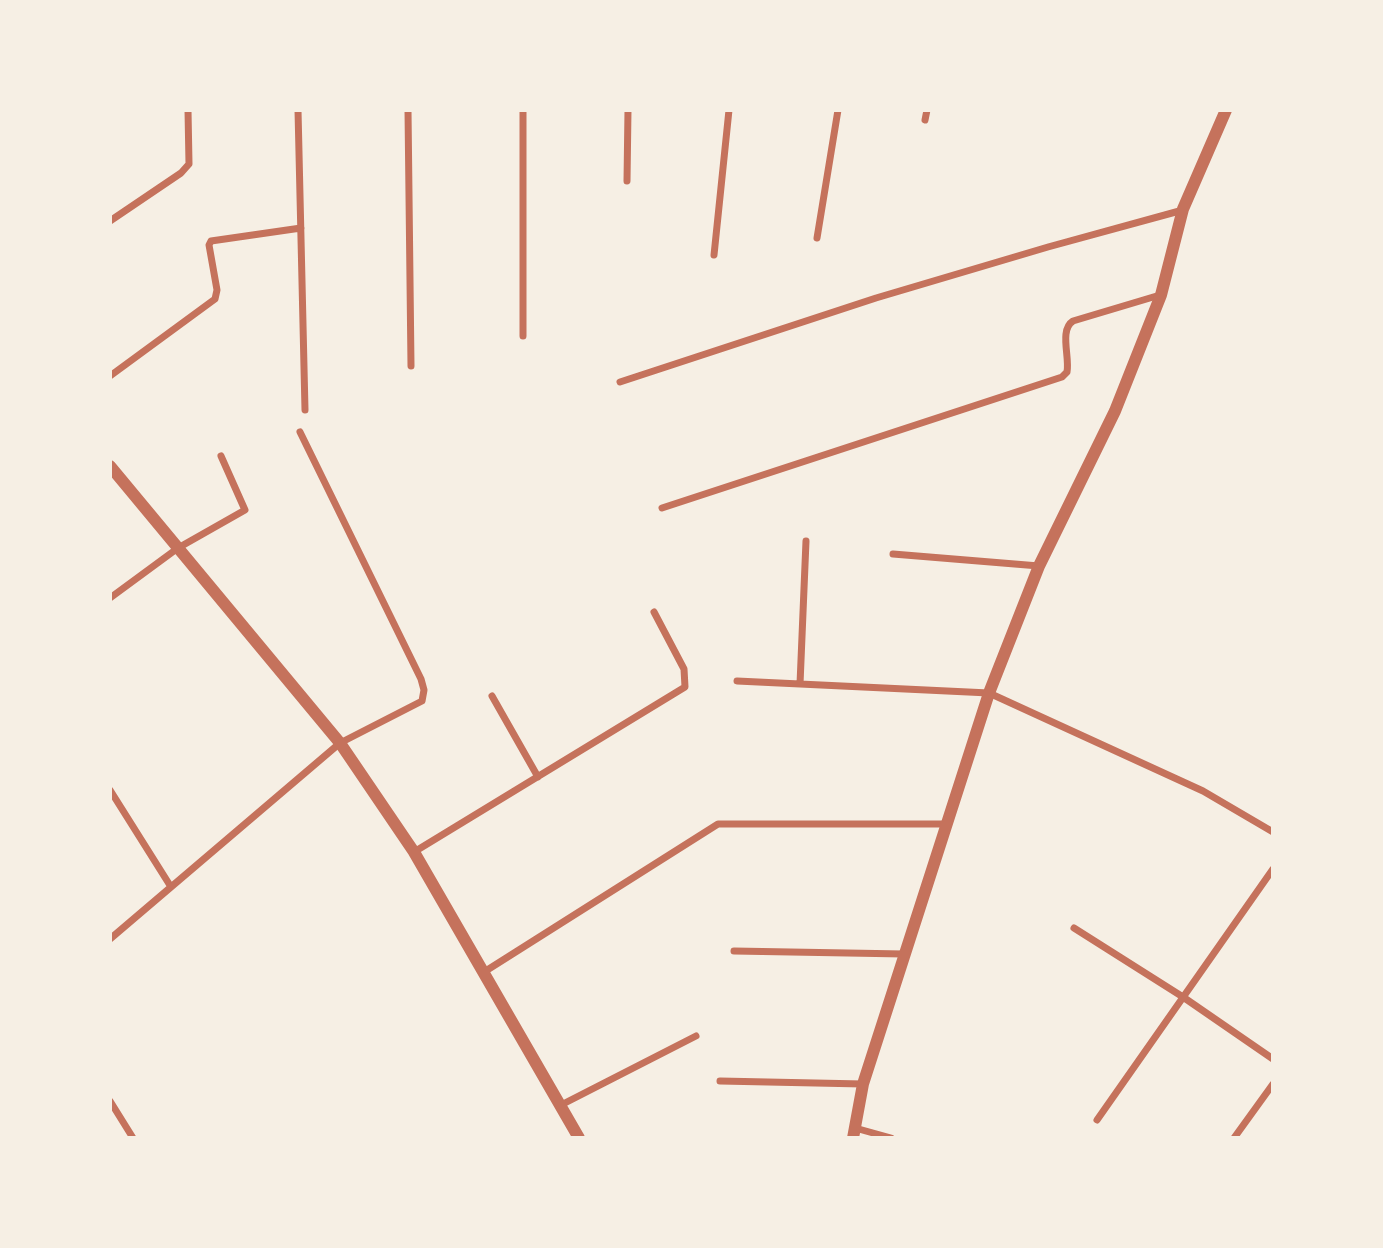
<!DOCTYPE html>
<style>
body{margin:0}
#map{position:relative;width:1383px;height:1248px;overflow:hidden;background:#f6efe4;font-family:Lato,sans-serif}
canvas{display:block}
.frame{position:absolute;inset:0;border:112px solid #f6efe4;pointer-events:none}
</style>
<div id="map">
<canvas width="1383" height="1248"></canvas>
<div class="frame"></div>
</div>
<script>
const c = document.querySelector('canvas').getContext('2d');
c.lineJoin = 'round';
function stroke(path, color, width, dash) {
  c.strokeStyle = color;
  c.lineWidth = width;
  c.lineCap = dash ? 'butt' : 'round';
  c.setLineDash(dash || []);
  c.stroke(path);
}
stroke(new Path2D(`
 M 298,110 L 305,410
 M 408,110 L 411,366
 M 523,110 L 523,336
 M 925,120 L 927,110
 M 627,181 L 628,110
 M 110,221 L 181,173 L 189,164 L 188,110
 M 817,238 L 838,110
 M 714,255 L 729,110
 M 110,376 L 215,299 L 217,290 L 209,245 L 211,241 L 301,228
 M 620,382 L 876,298 L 1048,247 L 1183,210
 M 662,508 L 1062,377 L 1067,372 C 1070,357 1059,330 1073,321 L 1160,295
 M 893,554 L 1039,566
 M 110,598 L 178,548 L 245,510 L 221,456
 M 737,681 L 989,693 L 1203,791 L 1273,832
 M 800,684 L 806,541
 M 492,696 L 538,777
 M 110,790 L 171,887
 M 414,852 L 685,687 L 684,669 L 654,612
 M 1074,928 L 1183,997 L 1273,1059
 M 110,939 L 340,743 L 422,701 L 424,690 L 421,679 L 300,432
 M 734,951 L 904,954
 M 484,972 L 718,824 L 947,824
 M 720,1081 L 863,1084
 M 110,1101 L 133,1138
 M 561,1105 L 696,1036
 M 1097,1120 L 1273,869
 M 855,1128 L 891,1138
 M 1234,1138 L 1273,1084`), '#c5725c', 7);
stroke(new Path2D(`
 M 110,466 L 340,743 L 414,852 L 579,1138
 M 853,1138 L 863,1084 L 989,693 L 1039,566 L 1115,411 L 1161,295 L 1183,209 L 1226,110`), '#c5725c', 12);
</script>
